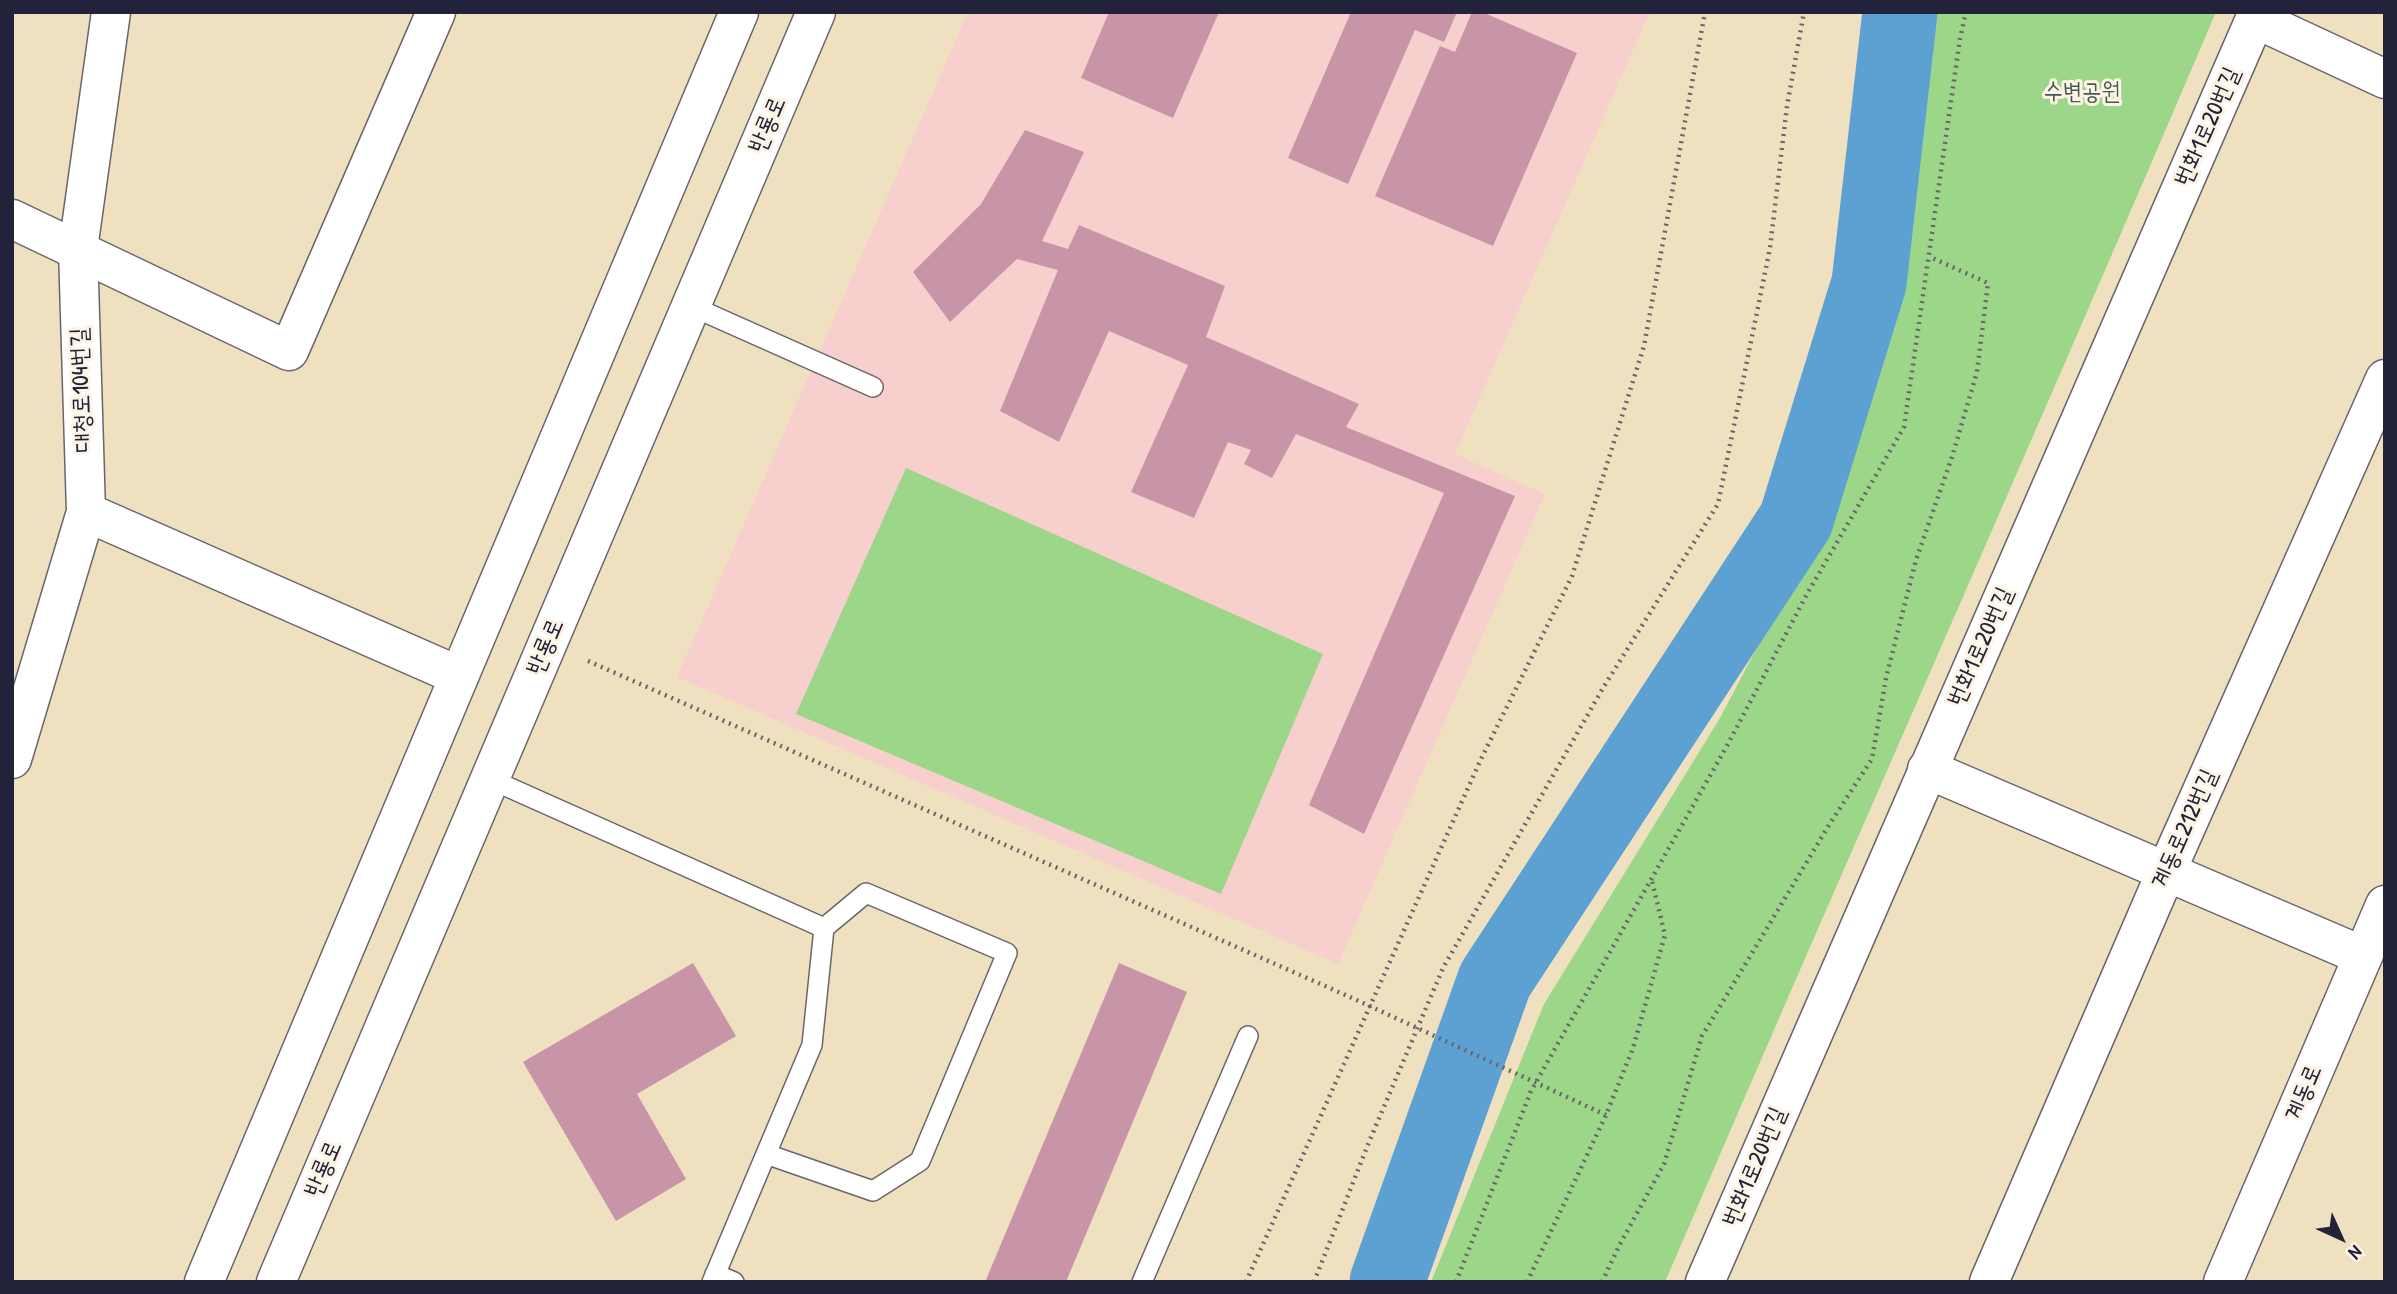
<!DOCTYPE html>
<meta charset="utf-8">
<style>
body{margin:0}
#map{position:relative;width:2397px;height:1294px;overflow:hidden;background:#efe1c0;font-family:"Patrick Hand",sans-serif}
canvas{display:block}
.frame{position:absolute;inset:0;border:14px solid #22223b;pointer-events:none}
.north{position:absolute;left:2306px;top:1203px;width:70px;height:70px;-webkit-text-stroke:5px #fcf5e5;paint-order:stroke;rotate:135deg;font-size:19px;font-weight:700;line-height:28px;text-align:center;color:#22223b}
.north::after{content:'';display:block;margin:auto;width:24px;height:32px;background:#22223b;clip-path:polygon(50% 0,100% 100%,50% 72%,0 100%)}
</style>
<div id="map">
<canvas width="2397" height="1294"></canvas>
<div class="frame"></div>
<div class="north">N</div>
</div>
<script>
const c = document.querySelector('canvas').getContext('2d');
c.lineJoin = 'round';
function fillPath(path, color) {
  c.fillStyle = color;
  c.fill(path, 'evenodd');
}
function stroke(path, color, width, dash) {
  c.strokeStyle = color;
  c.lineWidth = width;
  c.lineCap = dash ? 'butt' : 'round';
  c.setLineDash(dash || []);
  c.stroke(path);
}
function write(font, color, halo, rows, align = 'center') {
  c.font = font + ' "Patrick Hand","Poor Story",sans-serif';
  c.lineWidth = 6;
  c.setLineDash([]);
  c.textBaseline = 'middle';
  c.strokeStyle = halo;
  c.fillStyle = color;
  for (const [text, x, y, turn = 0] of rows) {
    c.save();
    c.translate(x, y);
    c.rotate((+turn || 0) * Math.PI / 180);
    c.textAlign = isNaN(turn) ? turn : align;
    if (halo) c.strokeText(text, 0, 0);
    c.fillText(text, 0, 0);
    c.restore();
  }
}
fillPath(new Path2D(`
 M 968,12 L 1650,12 L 1455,454 L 1545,494 L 1338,964 L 677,677 Z`), '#f7d0cd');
fillPath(new Path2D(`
 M 1923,12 L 2216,12 C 2035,437 1847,858 1665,1282 L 1431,1282 L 1544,1004 L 1720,718 L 1836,497 L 1874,331 Z
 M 906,468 L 1323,654 L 1221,894 L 796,714 Z`), '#9bd689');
stroke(new Path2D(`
 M 1387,1282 L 1495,980 L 1796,520 L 1869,283 L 1900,12`), '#5ca1d1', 75);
fillPath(new Path2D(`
 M 1109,12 L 1219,12 L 1173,118 L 1081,78 Z
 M 1351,12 L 1457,12 L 1444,42 L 1415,30 L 1348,184 L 1288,158 Z
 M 1472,12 L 1482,12 L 1577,53 L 1493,246 L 1375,196 L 1440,46 L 1455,52 Z
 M 1025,130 L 1084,152 L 1042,241 L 1068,249 L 1079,225 L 1225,286 L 1206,337 L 1359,404 L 1346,427 L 1515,496 L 1364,834 L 1309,805 L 1444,493 L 1296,434 L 1272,478 L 1244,464 L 1251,450 L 1228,442 L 1194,518 L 1131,492 L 1188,365 L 1109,331 L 1059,442 L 1000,411 L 1058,270 L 1017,259 L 950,322 L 913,272 L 981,204 Z
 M 693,963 L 736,1036 L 637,1094 L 686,1179 L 616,1221 L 523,1062 Z
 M 1119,963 L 1187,992 L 1066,1282 L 985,1282 Z`), '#c895a8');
const service = new Path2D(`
 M 691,306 L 873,387
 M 490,779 L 824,928
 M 715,1274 L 734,1282
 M 712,1282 L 812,1045 L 824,928 L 866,893 L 1007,953 L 920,1161 L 873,1191 L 766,1154
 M 1142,1282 L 1248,1036`);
const minor = new Path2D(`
 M 2256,19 L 2385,79
 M 12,219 L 289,351 L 436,12
 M 86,512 L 459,676
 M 12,759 L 86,512 L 78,249 L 111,12
 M 1927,769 L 2363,956
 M 1705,1282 L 2258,12
 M 1989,1282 L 2166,872 L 2385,379`);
const tertiary = new Path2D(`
 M 204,1282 L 739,12
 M 276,1282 L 816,12
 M 2223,1282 L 2385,905`);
stroke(service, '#6a656a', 22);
stroke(minor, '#6a656a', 41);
stroke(tertiary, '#6a656a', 41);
stroke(new Path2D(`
 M 588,661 L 1350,997
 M 1246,1282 L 1481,759 L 1572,576 L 1644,346 L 1705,12
 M 1314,1282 L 1369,1142 L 1443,968 L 1603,688 L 1718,504 L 1770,248 L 1787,106 L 1804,12
 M 1456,1282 L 1531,1091 L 1728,744 L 1807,594 L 1904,427 L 1960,39 L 1966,12
 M 1527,1282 L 1606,1115 L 1633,1048 L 1665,935 L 1652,881
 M 1602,1282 L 1619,1246 L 1664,1164 L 1702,1036 L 1829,825 L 1872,759 L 1886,678 L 1916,560 L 1952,457 L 1977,372 L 1988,283 L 1930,257`), '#6a656a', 4.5, [2, 5]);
stroke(service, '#fff', 19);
stroke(minor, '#fff', 38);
stroke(tertiary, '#fff', 38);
stroke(new Path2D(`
 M 1350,997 L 1606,1115`), '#6a656a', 4.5, [2, 5]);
write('24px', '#465852', '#fcf5e5', [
 ["수변공원",2082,93]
]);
write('24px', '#22223b', '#fcf5e5', [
 ["반룡로",768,125,-67],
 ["번화1로20번길",2208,127,-66],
 ["대청로104번길",82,390,-92],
 ["반룡로",546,647,-67],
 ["번화1로20번길",1981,647,-66],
 ["계동로212번길",2185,829,-66],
 ["계동로",2304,1093,-67],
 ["번화1로20번길",1755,1167,-67],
 ["반룡로",324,1169,-67]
]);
</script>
